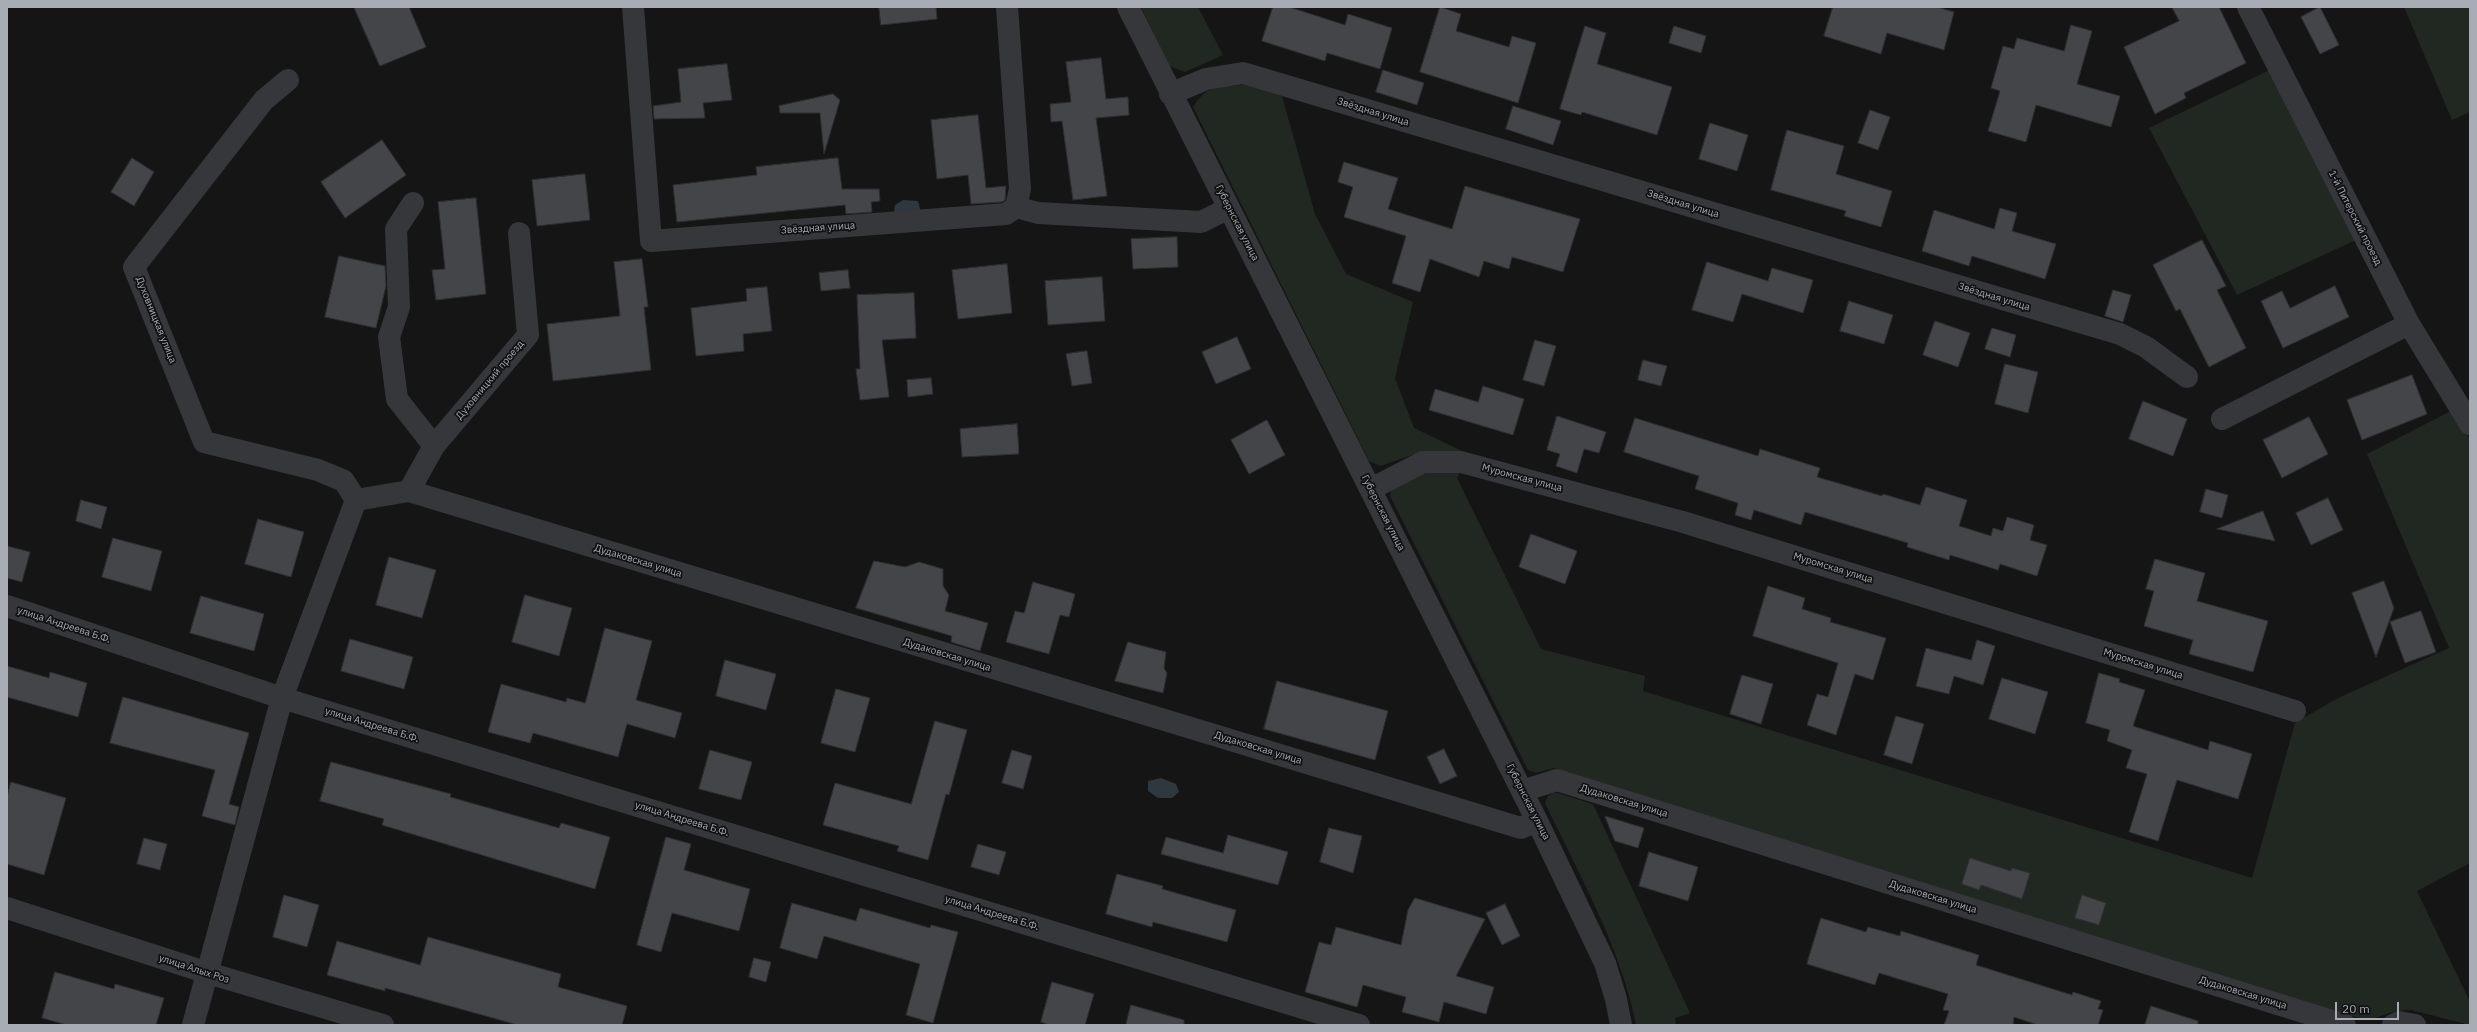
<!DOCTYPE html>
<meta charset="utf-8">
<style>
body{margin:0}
#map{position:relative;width:2477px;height:1032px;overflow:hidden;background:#151516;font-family:"IBM Plex Sans",sans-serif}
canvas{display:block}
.frame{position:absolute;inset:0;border:8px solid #a8acb5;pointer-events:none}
.scale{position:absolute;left:2335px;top:1002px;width:64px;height:18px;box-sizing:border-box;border:2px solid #a8acb5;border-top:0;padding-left:5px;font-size:12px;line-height:14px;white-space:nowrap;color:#a8acb5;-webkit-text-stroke:3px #101011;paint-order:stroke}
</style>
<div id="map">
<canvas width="2477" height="1032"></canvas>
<div class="frame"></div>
<div class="scale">20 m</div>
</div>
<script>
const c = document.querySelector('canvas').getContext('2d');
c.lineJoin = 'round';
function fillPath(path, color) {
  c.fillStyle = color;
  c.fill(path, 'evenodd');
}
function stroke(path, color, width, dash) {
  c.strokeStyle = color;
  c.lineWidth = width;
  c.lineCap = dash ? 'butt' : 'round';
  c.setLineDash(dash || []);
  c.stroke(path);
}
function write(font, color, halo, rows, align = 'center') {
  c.font = font + ' "IBM Plex Sans",sans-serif';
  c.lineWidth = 3.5;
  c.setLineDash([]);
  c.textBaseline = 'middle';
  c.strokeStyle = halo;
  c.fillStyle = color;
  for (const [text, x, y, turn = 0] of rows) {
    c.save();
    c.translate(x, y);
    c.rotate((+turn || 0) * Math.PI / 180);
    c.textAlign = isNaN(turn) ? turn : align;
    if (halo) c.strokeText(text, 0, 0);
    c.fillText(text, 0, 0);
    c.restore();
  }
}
fillPath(new Path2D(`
 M 1141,7 L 1198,7 L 1223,55 L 1185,72 L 1169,66 Z
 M 2404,7 L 2470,7 L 2470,112 L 2452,120 Z
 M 2272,69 L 2358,239 L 2237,295 L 2149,128 Z
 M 1245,85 L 1282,96 L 1315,214 L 1346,274 L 1413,302 L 1395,378 L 1414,428 L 1462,451 L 1418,453 L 1380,466 L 1369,461 L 1193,107 C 1207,84 1220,87 1245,85 Z
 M 2453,410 L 2470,440 L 2470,863 L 2417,891 L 2470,1002 L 2470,1025 L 2411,1010 L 2395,1011 L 2369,1020 L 2355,1017 L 1554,768 L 1536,773 L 1528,770 L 1390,496 L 1391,490 L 1427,471 L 1461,471 L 1457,478 L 1541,649 L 1645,676 L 1643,691 L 2252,878 L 2295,723 L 2338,698 L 2449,648 L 2367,454 Z
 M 1554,792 L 1593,804 L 1690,1013 L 1675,1018 L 1676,1025 L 1636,1025 C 1621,947 1579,875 1545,803 L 1548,796 Z`), '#212822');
fillPath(new Path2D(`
 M 903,200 L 918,201 L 921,213 L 894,212 L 895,205 Z
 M 1161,778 L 1176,784 L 1179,792 L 1172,798 L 1158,798 L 1148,791 L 1148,781 Z`), '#2f383e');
const building = new Path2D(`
 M 354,7 L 409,7 L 426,47 L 380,66 Z
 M 879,7 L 936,7 L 937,19 L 881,25 Z
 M 1273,7 L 1289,7 L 1345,25 L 1348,14 L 1392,28 L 1380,69 L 1327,53 L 1325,61 L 1262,41 Z
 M 1440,7 L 1461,14 L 1456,31 L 1509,47 L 1512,36 L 1536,43 L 1518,103 L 1420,72 Z
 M 1833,7 L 1937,7 L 1954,12 L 1944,50 L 1887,33 L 1881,54 L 1824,36 Z
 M 2172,7 L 2219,7 L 2246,63 L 2184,93 L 2186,98 L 2155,114 L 2124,47 L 2179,21 Z
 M 2320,7 L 2339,45 L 2320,54 L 2301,17 Z
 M 2071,25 L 2092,31 L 2077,84 L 2120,96 L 2111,127 L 2036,105 L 2026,142 L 1988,131 L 2000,91 L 1991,88 L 2003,46 L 2014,49 L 2017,38 L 2064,51 Z
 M 1585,26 L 1606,33 L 1597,64 L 1672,87 L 1657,135 L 1582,112 L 1581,115 L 1560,109 Z
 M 1674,26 L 1706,36 L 1701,53 L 1669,43 Z
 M 1101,58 L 1106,99 L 1128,97 L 1129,115 L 1096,118 L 1107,196 L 1073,200 L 1062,121 L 1051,122 L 1050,104 L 1071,102 L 1066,62 Z
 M 727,64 L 732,100 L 703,103 L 705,118 L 654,119 L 653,106 L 681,102 L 678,69 Z
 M 1383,70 L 1424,83 L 1417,105 L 1376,92 Z
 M 833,94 L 840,100 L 824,154 L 820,113 L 780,113 L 779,106 Z
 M 1513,106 L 1561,121 L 1553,145 L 1506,129 Z
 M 1870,110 L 1890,117 L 1878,150 L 1858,143 Z
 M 978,115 L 986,188 L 1006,186 L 1005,200 L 1002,202 L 971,204 L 968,175 L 937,179 L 931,120 Z
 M 1710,123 L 1748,135 L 1737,171 L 1699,159 Z
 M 1787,130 L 1844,146 L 1836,174 L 1892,191 L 1881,227 L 1844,216 L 1846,211 L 1771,190 Z
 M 382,140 L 406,175 L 345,218 L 321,182 Z
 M 132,158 L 154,172 L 134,206 L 111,192 Z
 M 838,158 L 842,189 L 879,189 L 880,201 L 871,202 L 872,212 L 846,214 L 845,205 L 677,222 L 673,185 L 757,175 L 756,167 Z
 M 1344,162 L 1398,178 L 1388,209 L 1452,229 L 1465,186 L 1580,219 L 1563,272 L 1512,257 L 1509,269 L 1484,261 L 1479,277 L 1430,259 L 1420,292 L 1392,283 L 1406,236 L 1344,217 L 1353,187 L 1338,182 Z
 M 585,174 L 590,220 L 537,226 L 532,180 Z
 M 476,198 L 486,294 L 436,300 L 432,270 L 445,269 L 438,202 Z
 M 2000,208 L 2017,213 L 2012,231 L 2056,244 L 2045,279 L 1972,256 L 1969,266 L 1922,251 L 1934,210 L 1994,229 Z
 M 1177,237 L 1178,267 L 1133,269 L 1131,239 Z
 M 2202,240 L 2226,286 L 2217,290 L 2246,348 L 2209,367 L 2180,309 L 2176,311 L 2153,265 Z
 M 339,256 L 385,266 L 386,286 L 376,328 L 325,317 Z
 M 642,259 L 648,307 L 644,307 L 651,370 L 553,381 L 547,324 L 620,316 L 614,262 Z
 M 1707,262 L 1768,281 L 1772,268 L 1813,280 L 1803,313 L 1742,294 L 1733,322 L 1692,310 Z
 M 1007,264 L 1012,313 L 958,319 L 952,270 Z
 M 848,270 L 850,288 L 821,291 L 819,273 Z
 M 1102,277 L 1105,321 L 1048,325 L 1045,281 Z
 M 2335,286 L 2349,317 L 2283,348 L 2261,301 L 2282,291 L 2290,308 Z
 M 767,287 L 772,331 L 743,334 L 744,351 L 696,356 L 691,308 L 747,301 L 746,289 Z
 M 2113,290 L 2131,295 L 2123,322 L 2105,316 Z
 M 914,293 L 916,338 L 882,340 L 889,397 L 860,400 L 856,369 L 860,369 L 857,295 Z
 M 1849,301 L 1893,315 L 1884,344 L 1840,331 Z
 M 1935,321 L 1970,333 L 1958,367 L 1923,355 Z
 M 1992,328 L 2016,335 L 2010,357 L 1985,349 Z
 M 1237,337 L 1251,369 L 1216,384 L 1202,352 Z
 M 1535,340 L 1556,346 L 1544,386 L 1523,380 Z
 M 1087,351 L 1092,383 L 1072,386 L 1066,354 Z
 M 1643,360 L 1667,366 L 1661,386 L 1638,380 Z
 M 2005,364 L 2038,372 L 2028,413 L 1995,404 Z
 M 2412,375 L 2427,414 L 2362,440 L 2347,400 Z
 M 931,378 L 933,394 L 908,397 L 907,380 Z
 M 1483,386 L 1524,399 L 1513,435 L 1429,410 L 1435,389 L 1478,402 Z
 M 2143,401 L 2187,419 L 2173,456 L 2129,439 Z
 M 1557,416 L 1606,432 L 1599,453 L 1584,449 L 1577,473 L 1556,466 L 1560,454 L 1547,450 Z
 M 2309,417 L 2328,454 L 2282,478 L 2263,440 Z
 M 1635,418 L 1758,456 L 1760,449 L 1820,468 L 1817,477 L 1882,496 L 1883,494 L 1920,505 L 1926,487 L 1967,500 L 1959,526 L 1991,536 L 1993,528 L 2003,531 L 2007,517 L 2034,525 L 2030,540 L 2047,545 L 2037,576 L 2000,564 L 1998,570 L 1950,555 L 1949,560 L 1907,547 L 1908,543 L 1805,512 L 1801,525 L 1754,510 L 1751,520 L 1735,515 L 1738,503 L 1695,489 L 1699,476 L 1624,452 Z
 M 1267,420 L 1285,455 L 1249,474 L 1231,440 Z
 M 1017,424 L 1019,454 L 962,457 L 960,429 Z
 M 2206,489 L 2228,495 L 2222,518 L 2200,512 Z
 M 2328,498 L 2343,530 L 2311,545 L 2296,513 Z
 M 81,500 L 107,507 L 101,529 L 76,521 Z
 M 2263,511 L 2275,541 L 2217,529 Z
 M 258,519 L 304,532 L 291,577 L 245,564 Z
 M 1531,534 L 1577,551 L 1565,584 L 1519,567 Z
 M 113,538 L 162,551 L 151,591 L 102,577 Z
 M 7,546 L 30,552 L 22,582 L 7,578 Z
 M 389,557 L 436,570 L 422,618 L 376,605 Z
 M 2155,559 L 2205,573 L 2197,601 L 2268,621 L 2253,672 L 2189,654 L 2193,640 L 2144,626 L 2154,591 L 2146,589 Z
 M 874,561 L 905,567 L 919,562 L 943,569 L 943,586 L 949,595 L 945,611 L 988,623 L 980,651 L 951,642 L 952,636 L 856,608 Z
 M 2384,581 L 2394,608 L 2376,657 L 2352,593 Z
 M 1033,582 L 1075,594 L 1069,617 L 1060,615 L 1049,654 L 1006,642 L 1015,611 L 1024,613 Z
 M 1768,586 L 1805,598 L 1802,609 L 1831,618 L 1830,622 L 1886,638 L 1873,680 L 1855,674 L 1836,735 L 1807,725 L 1817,694 L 1828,697 L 1838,663 L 1753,636 Z
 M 525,595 L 572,608 L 559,656 L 512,642 Z
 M 201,596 L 264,614 L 254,651 L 190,633 Z
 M 2421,611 L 2436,652 L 2405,663 L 2390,622 Z
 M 605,628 L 652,641 L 636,700 L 682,713 L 675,738 L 627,724 L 618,757 L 533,733 L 530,743 L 488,732 L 501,684 L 566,702 L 567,698 L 585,703 Z
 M 350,639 L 413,657 L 404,689 L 341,671 Z
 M 1977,640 L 1995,646 L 1983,685 L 1954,676 L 1949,694 L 1916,686 L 1926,648 L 1971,660 Z
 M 1128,642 L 1166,652 L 1164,668 L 1167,673 L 1163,693 L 1115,681 Z
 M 725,660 L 776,674 L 766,710 L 716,696 Z
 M 7,666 L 49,678 L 50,672 L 87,683 L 78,717 L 7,697 Z
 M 2099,673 L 2120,679 L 2119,682 L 2145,690 L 2133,726 L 2208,750 L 2210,741 L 2252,754 L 2238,799 L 2177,780 L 2158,841 L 2129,832 L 2147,774 L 2126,768 L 2132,750 L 2107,741 L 2110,730 L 2086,723 Z
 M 1742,675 L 1773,684 L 1761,724 L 1730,714 Z
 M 2002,678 L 2048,692 L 2035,734 L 1989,719 Z
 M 1277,681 L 1388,711 L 1375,760 L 1264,729 Z
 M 836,689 L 870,698 L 855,752 L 821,743 Z
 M 123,697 L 249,733 L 229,804 L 239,807 L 235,825 L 202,816 L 215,770 L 110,743 Z
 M 1896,716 L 1924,724 L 1912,764 L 1884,755 Z
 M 935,721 L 967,730 L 949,795 L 946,794 L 928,860 L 897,851 L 899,846 L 823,825 L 835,783 L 911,804 Z
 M 1444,749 L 1457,776 L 1440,784 L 1427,757 Z
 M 710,750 L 752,762 L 741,800 L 699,789 Z
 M 1012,750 L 1032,756 L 1023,789 L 1002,783 Z
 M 331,762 L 451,794 L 450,797 L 559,828 L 561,823 L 610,837 L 595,889 L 382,825 L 384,819 L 320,801 Z
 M 11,782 L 66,798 L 44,875 L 7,864 L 7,797 Z
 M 1605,816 L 1644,828 L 1638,848 L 1615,841 Z
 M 1329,828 L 1362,836 L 1353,873 L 1320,862 Z
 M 1228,835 L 1288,852 L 1278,885 L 1161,854 L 1166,837 L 1223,853 Z
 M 666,837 L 691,844 L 684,870 L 750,889 L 739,931 L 672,913 L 661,952 L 637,945 Z
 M 144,838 L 167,844 L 160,870 L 137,864 Z
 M 978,844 L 1006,852 L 999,875 L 971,867 Z
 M 1649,852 L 1698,867 L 1688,901 L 1639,886 Z
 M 1970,858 L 2011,871 L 2012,868 L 2030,873 L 2022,899 L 1981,885 L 1979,890 L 1962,884 Z
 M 1117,874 L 1163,886 L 1162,889 L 1236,910 L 1227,942 L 1153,922 L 1152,927 L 1106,914 Z
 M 284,895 L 319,905 L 307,947 L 273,937 Z
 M 2082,895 L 2106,903 L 2099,925 L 2075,918 Z
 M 1415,898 L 1485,919 L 1456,976 L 1494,987 L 1486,1014 L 1444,1002 L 1439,1022 L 1402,1012 L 1406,997 L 1363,985 L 1357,1007 L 1305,992 L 1319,942 L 1331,945 L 1336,927 L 1401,945 L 1408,910 Z
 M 792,903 L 856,921 L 860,908 L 930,928 L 931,925 L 958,932 L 933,1023 L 906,1015 L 920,964 L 824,936 L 817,959 L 780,948 Z
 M 1505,904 L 1520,936 L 1502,945 L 1486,913 Z
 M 1821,918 L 1866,932 L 1868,927 L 1900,936 L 1901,931 L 1979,955 L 1976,965 L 2072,995 L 2073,992 L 2101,1001 L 2098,1009 L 2103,1010 L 2098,1025 L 2038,1025 L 2014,1017 L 2013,1025 L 1944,1025 L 1949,1011 L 1943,1010 L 1948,994 L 1879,973 L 1875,985 L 1807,964 Z
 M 428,937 L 561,974 L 558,987 L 627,1006 L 622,1025 L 518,1025 L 385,988 L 385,991 L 327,975 L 337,941 L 420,965 Z
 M 754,958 L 771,962 L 766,982 L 749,977 Z
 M 55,972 L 114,989 L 115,984 L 164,998 L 156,1025 L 67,1025 L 42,1018 Z
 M 1052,982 L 1094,994 L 1085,1025 L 1050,1025 L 1041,1022 Z
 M 1131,1005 L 1184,1020 L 1184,1025 L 1126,1025 Z
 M 2151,1006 L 2198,1021 L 2198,1025 L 2145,1025 Z`);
fillPath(building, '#444549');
stroke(building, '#2f2f32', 1);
stroke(new Path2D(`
 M 633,7 L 651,241 L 1006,214 L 1016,207 L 1020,189 L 1007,7
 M 1128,7 L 1537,821 L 1605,963 L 1616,999 L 1621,1025
 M 2248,7 L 2409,324 L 2470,424
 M 288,80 L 264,100 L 134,267 L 204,442 L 318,470 L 344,481 L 356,500
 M 1170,94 L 1206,79 L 1243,73 L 2120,334 L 2146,347 L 2187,377
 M 413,203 L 396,229 L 399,307 L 389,337 L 397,399 L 434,446
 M 1016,207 L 1038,213 L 1201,222 L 1229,208
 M 2222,419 L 2409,324
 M 1371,489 L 1423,462 L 1461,462 L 1683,522 L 2295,711
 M 409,491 L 434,446 L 528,335 L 519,233
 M 356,500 L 409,491 L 1521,828 L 1537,821
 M 7,606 L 282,698 L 1359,1025
 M 1522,791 L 1557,780 L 2345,1025
 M 7,908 L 208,973 L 383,1025
 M 193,1025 L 282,698 L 356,500
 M 2393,1025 L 2399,1022 L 2415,1025`), '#36373b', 22);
write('10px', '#a8acb5', '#101011', [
 ["Звёздная улица",1373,112,17],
 ["Звёздная улица",1683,204,17],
 ["1-й Питерский проезд",2355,218,63],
 ["Губернская улица",1237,223,63],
 ["Звёздная улица",818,228,-4],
 ["Звёздная улица",1994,297,17],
 ["Духовницкая улица",156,320,68],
 ["Духовницкий проезд",490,380,-50],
 ["Муромская улица",1522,478,15],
 ["Губернская улица",1383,513,63],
 ["Дудаковская улица",638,561,17],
 ["Муромская улица",1833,568,17],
 ["улица Андреева Б.Ф.",64,625,18],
 ["Дудаковская улица",947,655,17],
 ["Муромская улица",2143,664,17],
 ["улица Андреева Б.Ф.",372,725,17],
 ["Дудаковская улица",1258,748,17],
 ["Дудаковская улица",1624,801,17],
 ["Губернская улица",1528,802,63],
 ["улица Андреева Б.Ф.",682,819,17],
 ["Дудаковская улица",1933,897,17],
 ["улица Андреева Б.Ф.",992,913,17],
 ["улица Алых Роз",194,969,18],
 ["Дудаковская улица",2243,993,17]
]);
</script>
